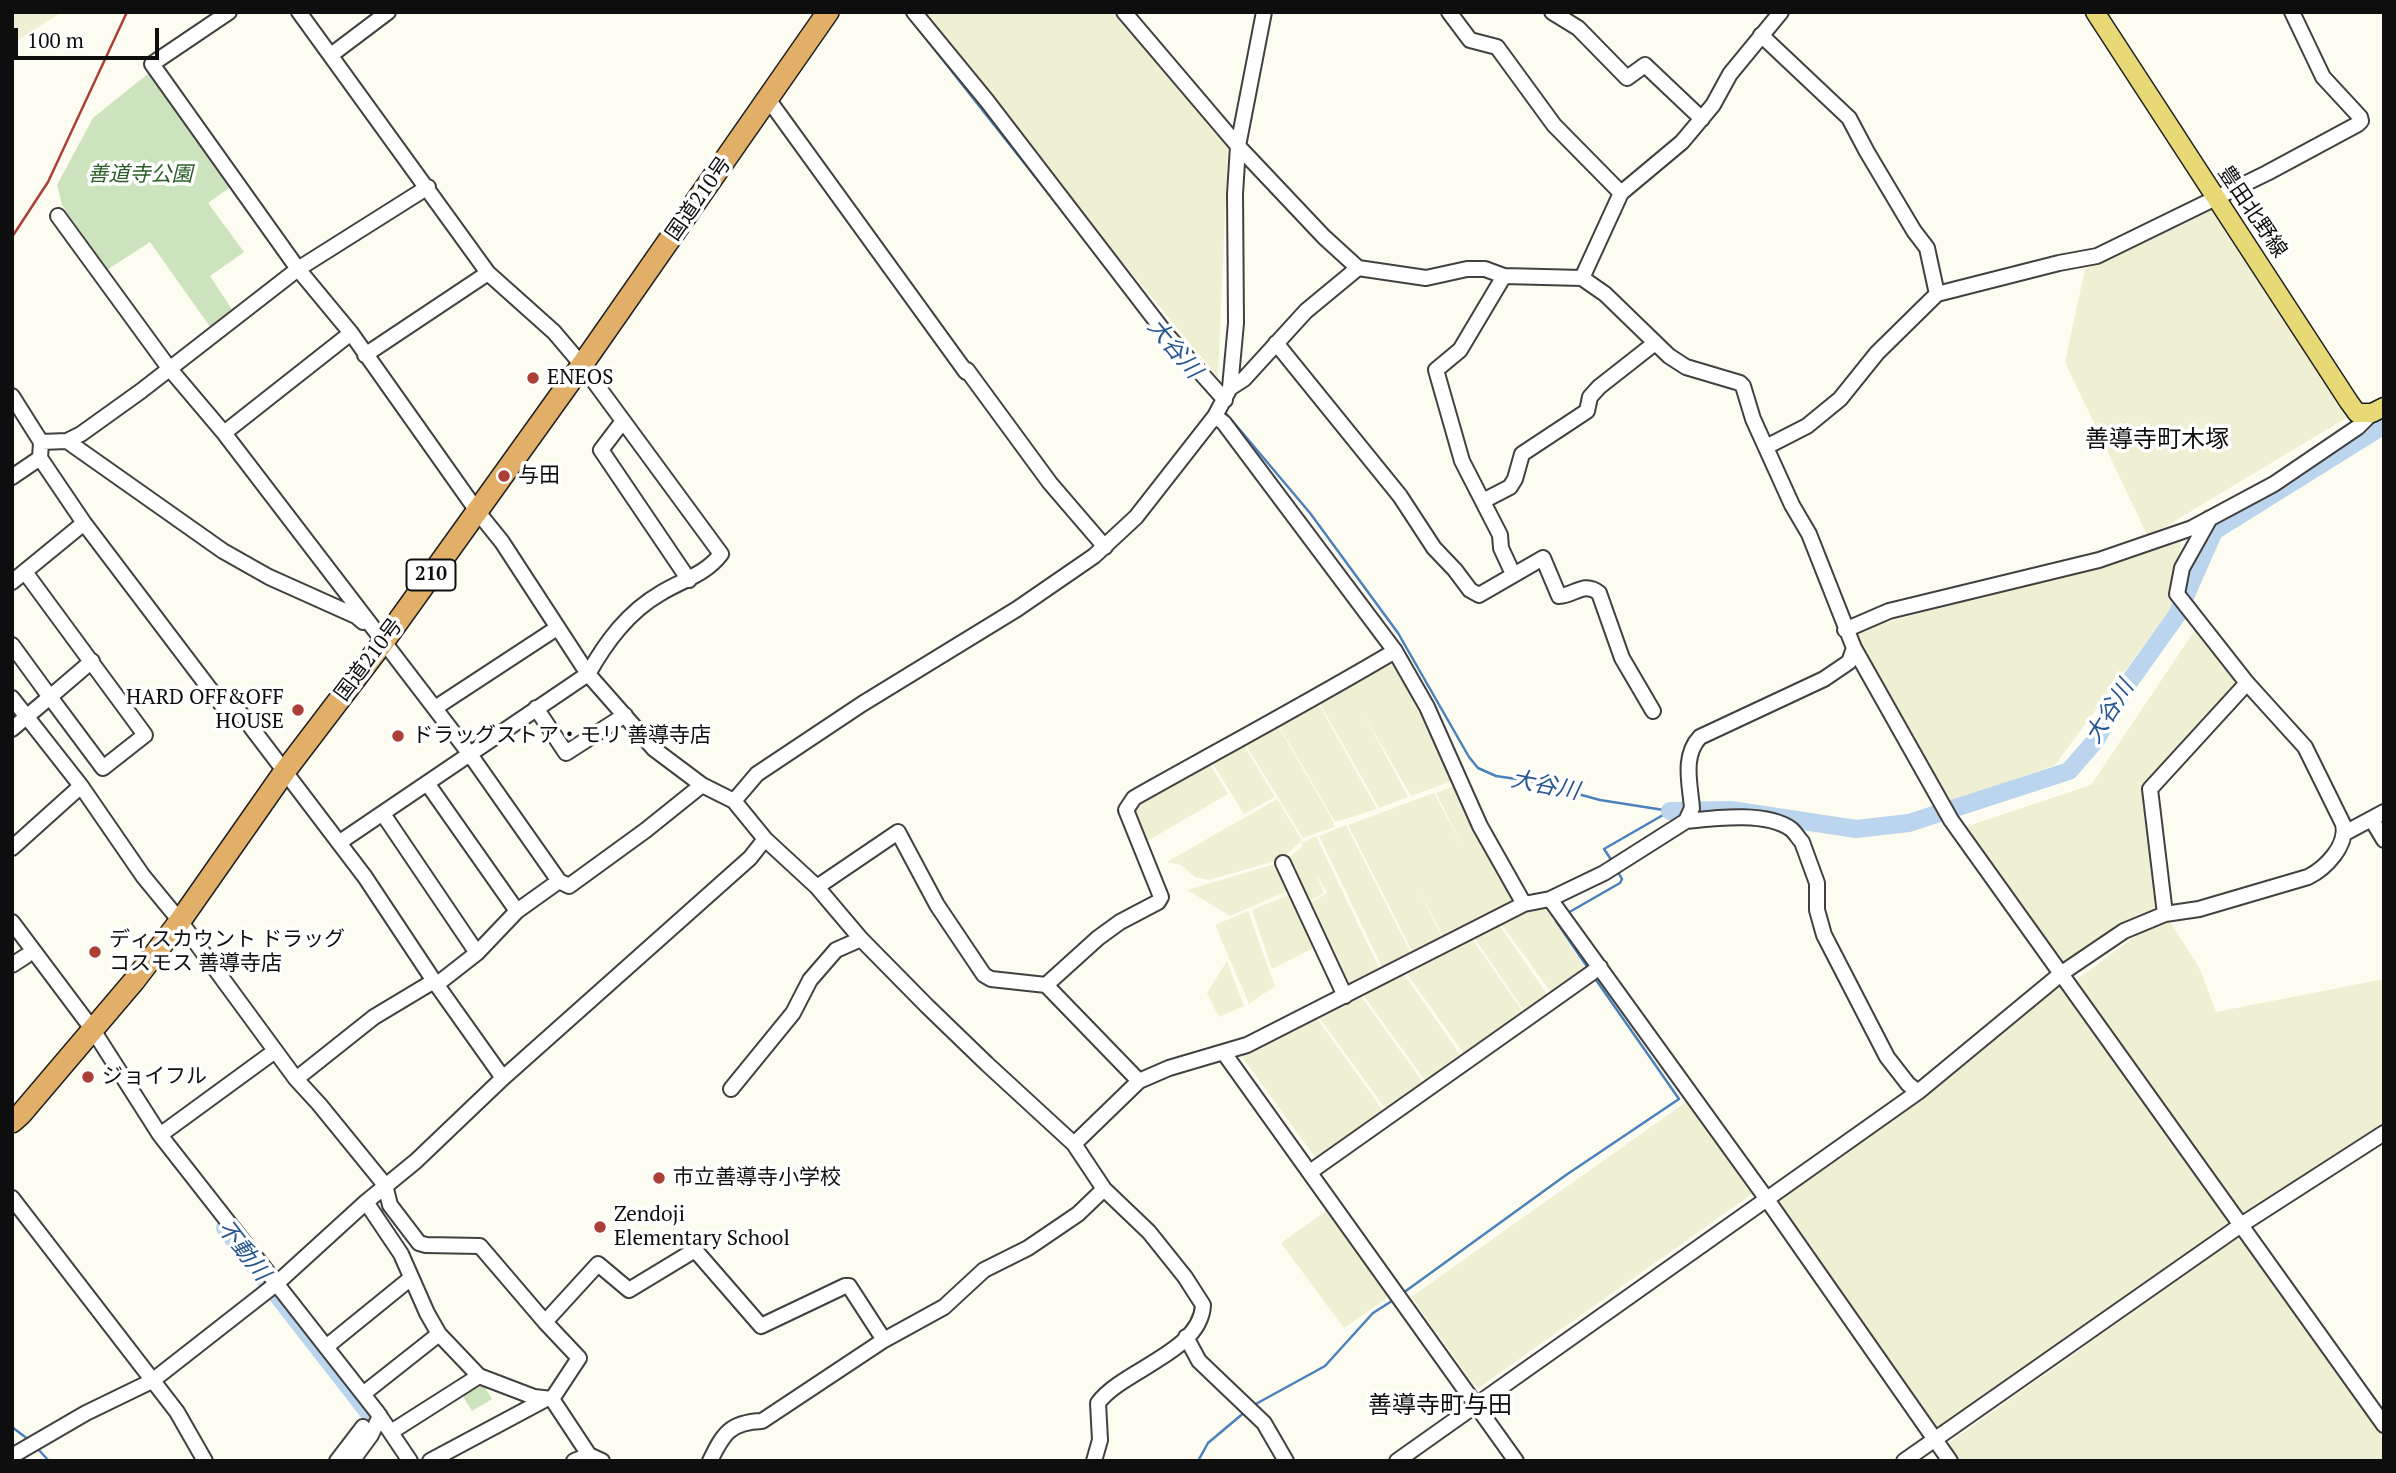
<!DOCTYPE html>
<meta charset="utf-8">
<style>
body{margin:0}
#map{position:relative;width:2396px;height:1473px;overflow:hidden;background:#fdfcf0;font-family:"PT Serif",serif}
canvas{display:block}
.frame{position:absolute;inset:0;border:14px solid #0e0e0e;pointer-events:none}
.scale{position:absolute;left:14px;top:28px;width:145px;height:32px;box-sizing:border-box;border:4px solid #0e0e0e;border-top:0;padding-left:9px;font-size:21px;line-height:24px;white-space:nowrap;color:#0e0e0e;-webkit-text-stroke:5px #fff;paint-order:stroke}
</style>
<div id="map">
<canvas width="2396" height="1473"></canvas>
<div class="frame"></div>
<div class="scale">100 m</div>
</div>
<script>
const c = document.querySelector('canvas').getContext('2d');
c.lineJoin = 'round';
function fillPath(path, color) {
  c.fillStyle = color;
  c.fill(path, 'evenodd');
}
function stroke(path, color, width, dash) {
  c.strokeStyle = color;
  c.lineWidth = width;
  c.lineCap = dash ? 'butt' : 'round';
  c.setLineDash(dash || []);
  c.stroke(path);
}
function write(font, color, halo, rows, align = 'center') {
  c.font = font + ' "PT Serif","Noto Sans JP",serif';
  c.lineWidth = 7;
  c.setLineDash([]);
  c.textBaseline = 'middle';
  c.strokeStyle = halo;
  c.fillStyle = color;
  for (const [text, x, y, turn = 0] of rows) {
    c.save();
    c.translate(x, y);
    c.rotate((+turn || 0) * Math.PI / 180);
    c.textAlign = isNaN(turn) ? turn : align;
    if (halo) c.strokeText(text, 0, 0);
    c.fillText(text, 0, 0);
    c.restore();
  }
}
fillPath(new Path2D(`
 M 12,12 L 62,12 L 12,44 Z
 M 915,12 L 1112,12 L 1228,148 L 1218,377 Z
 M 2213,205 L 2348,417 L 2148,537 L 2065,362 L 2085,269 Z
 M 2181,540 L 2175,603 L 2055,765 L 1950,802 L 1853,632 Z
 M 2197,627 L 2239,682 L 2145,789 L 2159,909 L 2065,965 L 1965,827 L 2091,785 Z
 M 1393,656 L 1424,709 L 1455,780 L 1411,796 L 1363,713 L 1408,797 L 1379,808 L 1319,702 Z
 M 1317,701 L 1377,809 L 1335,822 L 1278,724 Z
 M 1277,724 L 1333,821 L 1334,827 L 1303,838 L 1244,742 Z
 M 1241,740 L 1275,797 L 1244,814 L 1210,759 Z
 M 1208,761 L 1228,794 L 1142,844 L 1122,808 Z
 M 1455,785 L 1514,902 L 1444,938 L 1418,889 L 1443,939 L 1413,953 L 1348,825 L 1434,793 L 1463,847 L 1436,793 Z
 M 1277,799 L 1302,840 L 1282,859 L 1209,880 L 1195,877 L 1181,865 L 1167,862 Z
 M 1346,825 L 1411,953 L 1383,969 L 1319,836 Z
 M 1316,836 L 1380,970 L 1368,976 L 1367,974 L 1345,985 L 1306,905 L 1327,893 L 1316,873 L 1324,893 L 1306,903 L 1286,860 L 1303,846 L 1301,843 Z
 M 1275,864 L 1288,891 L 1230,916 L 1187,890 Z
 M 1293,893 L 1316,947 L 1272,969 L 1252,910 Z
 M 1544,904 L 1586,970 L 1553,995 L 1502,925 Z
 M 1248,911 L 1275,986 L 1249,1004 L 1215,925 Z
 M 2165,914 L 2200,969 L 2216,1012 L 2384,979 L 2384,1124 L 2243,1214 L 2075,981 Z
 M 1500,926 L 1549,997 L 1525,1012 L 1475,939 Z
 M 1473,940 L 1525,1015 L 1465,1055 L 1407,974 Z
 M 1227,961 L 1244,1006 L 1219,1017 L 1207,993 Z
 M 1404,974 L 1463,1059 L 1427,1083 L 1363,995 Z
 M 2060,986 L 2229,1222 L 1936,1429 L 1775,1202 Z
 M 1361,996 L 1425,1085 L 1388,1112 L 1318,1016 Z
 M 1316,1017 L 1385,1113 L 1318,1161 L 1240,1054 Z
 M 1686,1102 L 1752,1194 L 1477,1389 L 1411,1297 Z
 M 1329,1209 L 1390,1296 L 1344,1328 L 1281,1243 Z
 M 2239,1237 L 2384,1439 L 2384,1461 L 1959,1461 L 1947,1444 Z`), '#eff0d3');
fillPath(new Path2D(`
 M 150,72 L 233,185 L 208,203 L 244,252 L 210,276 L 235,314 L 213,331 L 150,242 L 107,270 L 62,205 L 57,185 L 93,118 Z
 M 475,1379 L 486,1389 L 492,1399 L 472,1411 L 460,1392 Z`), '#cde3be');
stroke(new Path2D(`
 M 905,12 L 1074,226
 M 1197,379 L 1217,403
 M 1224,411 L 1310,513 L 1398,633 L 1469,757 L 1478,768 L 1496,776 L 1530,781 L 1600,800 L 1670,811
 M 1612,861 L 1604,849 L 1670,811
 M 1566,914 L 1620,883 L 1622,879 L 1617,870
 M 1557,920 L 1556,921 L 1588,968
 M 1403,1293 L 1566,1175 L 1679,1099 L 1594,977
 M 1254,1405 L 1325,1366 L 1373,1313 L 1395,1299
 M 12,1427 L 29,1440
 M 36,1447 L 49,1461
 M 1198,1461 L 1208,1443 L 1246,1411`), '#4b81bc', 2.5);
stroke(new Path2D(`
 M 1670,811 L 1731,810 L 1856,829 L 1909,823 L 2069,771 L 2096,740 L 2122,692 L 2177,615 L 2214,531 L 2384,425
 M 225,1228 L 369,1413 L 372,1419 L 362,1438`), '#bbd5ee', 18);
const minor = new Path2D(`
 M 229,12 L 152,64 L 298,269 L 351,333 L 477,511 L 502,542 L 588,674 L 654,749 L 702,785 L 734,801 L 765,839 L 817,887 L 861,939 L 927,1006 L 987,1064 L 1074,1144 L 1104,1189 L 1149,1232 L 1185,1277 L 1203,1305 C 1201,1352 1122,1370 1098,1403 L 1100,1440 L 1094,1461
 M 299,12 L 488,273 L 554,332 L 582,365 L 721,554 C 705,575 682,580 661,593 C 628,612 606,642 588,674 L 340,842
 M 914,12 L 987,101 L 1166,334 L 1225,400
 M 1124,12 L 1238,146 L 1324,237 L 1358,268 L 1426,278 L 1467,269 L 1485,269 L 1504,276 L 1582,278 L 1605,294 L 1669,356 L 1686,367 L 1740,383 L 1743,386 L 1753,419 L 1792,505 L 1809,534 L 1854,648 L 1951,820 L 2384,1425
 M 1449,12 L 1470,40 L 1497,47 L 1554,125 L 1621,193
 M 1552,12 L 1578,28 L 1627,78 L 1645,65 L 1702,119
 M 1761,35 L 1849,118 L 1867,152 L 1914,231 L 1927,248 L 1937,294
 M 331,55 L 388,12
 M 768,99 L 966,372 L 967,370 L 1050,483 L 1105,547
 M 58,216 L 169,368 L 224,433 L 469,753 L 559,881 L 517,911 L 477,953 L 436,985
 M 1504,276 L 1460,350 L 1436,370 L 1462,461 L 1500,535 L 1501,548 L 1513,574
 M 1582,278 L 1621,193 L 1682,142 L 1713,105 L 1730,74 L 1781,12
 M 1276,343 L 1400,496 L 1434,548 L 1455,570 L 1470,590 L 1479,595 L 1543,558 L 1559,596 C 1575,595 1584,581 1599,593 L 1622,658 L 1653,711
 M 365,355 L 488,273
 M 1230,388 L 1244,379 L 1306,311 L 1358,268
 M 12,396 L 41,442 L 40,458 L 84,523 L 225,709 L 235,706 L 365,877 L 434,981 L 503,1078
 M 1215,416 L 1224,423 L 1395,651 L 1427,707 L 1480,826 L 1524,904
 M 623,421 L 601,450 L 689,580
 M 224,433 L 351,333
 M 67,441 L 223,551 L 269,577 L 356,616 L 363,622
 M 41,442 L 67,441 L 81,434 L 141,391 L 298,269 L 428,187
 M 1766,447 L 1807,426 L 1840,399 L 1877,353 L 1937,294 L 2059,263 L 2097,256 L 2267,173 L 2358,124 L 2361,121 L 2360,117 L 2323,77 L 2292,12
 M 12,477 L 40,458
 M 1483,501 L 1510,487 L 1515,479 L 1522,454 L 1587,411 L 1590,397 L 1599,387 L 1655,343
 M 12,582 L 84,523
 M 1845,630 L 1889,611 L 2099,560 L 2192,528 L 2274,484 L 2358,427 L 2372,413
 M 12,645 L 50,697 L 92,661
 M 12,698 L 81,786 L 143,876 L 180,921 L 296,1079 L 319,1104 L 385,1185 L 390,1205 L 419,1243 L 426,1245 L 480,1246 L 545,1322 L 579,1358 L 552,1399
 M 435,708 L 557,628
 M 536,708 L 566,753 L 625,715
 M 12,729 L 50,697 L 103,768 L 145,735 L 25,572
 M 427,783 L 517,911
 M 734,801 L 757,774 L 862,704 L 1017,609 L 1094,556 L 1136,517 L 1215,416 L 1230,388 L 1236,323 L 1235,194 L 1238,146 L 1264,12
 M 383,814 L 477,953
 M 2372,820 L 2384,840
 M 1686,821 C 1714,818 1767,811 1791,829 C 1795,832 1798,838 1802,842 L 1817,883 L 1817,910 L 1824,935 L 1887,1057 L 1908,1084 L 1918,1092
 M 2345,833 L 2384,812
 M 12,848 L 81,786
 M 1283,863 L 1345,996
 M 559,881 L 569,886 L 646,830 L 702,785
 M 817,887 L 898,832 L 937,905 L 984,975 L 991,979 L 1046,985 L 1139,1081
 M 1550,899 L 1766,1198 L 1950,1461
 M 2165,914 L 2150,789 L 2247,683
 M 12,922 L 93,1030 L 160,1135 L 377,1412 L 410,1461
 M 12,965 L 26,956
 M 1046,985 L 1098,938 L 1120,922 L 1158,902 L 1161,897 L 1126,810 L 1134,798 C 1221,749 1309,702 1395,651
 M 1224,1053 L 1516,1461
 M 296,1079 L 374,1017 L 434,981
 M 731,1089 L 793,1013 L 810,980 L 836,950 L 861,939
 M 160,1135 L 275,1051
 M 1074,1144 L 1139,1081 L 1169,1068 L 1247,1045 L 1524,904 L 1550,899 L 1604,873 L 1686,821 L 1692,808 C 1690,784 1682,756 1700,737 L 1824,679 L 1849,662 L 1854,648
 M 1310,1172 L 1600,967
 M 12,1198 L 177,1412 L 205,1461
 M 366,1202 L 401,1254 L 427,1313 L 439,1334 L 479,1376 L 534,1397 L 552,1399 L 589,1455 L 602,1461
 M 545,1322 L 598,1264 L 629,1290 L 695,1250 L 761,1326 L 845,1286 L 849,1286 L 884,1340
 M 1186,1337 L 1199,1361 L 1264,1423 L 1286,1461
 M 326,1347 L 411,1278
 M 363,1394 L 439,1334
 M 391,1432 L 479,1376
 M 12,1456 L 86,1413 L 152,1381 L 276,1284 L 366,1202 L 416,1161 L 503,1078 L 750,858 L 765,839
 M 337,1461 L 363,1427
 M 352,1461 L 371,1435 L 380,1416
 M 430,1461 L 546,1399
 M 574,1461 L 589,1455
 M 710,1461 C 723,1434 730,1422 762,1421 L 884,1340 L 944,1307 L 984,1270 L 1028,1248 L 1078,1214 L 1104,1189
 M 1397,1461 L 1918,1092 L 2062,973 L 2124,931 L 2165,914 L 2199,909 L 2308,877 C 2326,868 2348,845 2343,824 L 2305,747 L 2247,683 L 2177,594 L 2182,568 L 2210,518
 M 1904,1461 L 2241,1225 L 2384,1133`);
const major = new Path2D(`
 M 2095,12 L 2349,402 L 2357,413 L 2372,413 L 2384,407`);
const highway = new Path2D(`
 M 12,1122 L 21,1114 L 134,981 L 180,921 L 285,771 L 384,641 L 582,365 L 828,12`);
stroke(minor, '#414141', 18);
stroke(major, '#1f1f1f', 21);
stroke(highway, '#1f1f1f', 24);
stroke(minor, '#fff', 14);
stroke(major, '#e7d976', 18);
stroke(highway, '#e2af69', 21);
stroke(new Path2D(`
 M 12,237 L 48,182 L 127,12`), '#ac4037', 2.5);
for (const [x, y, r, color] of [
 [533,378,7,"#ac4037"],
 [504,476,7,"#ac4037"],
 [298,710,7,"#ac4037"],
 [398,736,7,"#ac4037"],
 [95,952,7,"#ac4037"],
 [88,1077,7,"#ac4037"],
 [659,1178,7,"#ac4037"],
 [600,1227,7,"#ac4037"]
]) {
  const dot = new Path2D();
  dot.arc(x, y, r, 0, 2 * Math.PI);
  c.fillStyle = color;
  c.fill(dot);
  stroke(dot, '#fff', 2.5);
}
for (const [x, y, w] of [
 [431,575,49]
]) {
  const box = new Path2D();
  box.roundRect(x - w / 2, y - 15.5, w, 31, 5);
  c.fillStyle = '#fff';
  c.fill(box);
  stroke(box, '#0e0e0e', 2);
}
write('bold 19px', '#0e0e0e', null, [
 ["210",431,575]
]);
write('italic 21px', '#2b5d26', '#fff', [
 ["善道寺公園",140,175]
]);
write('21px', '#0e0e0e', '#fff', [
 ["国道210号",699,199,-55],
 ["豊田北野線",2252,212,56],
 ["国道210号",369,660,-53]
]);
write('21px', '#0e0e0e', '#fff', [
 ["ENEOS",547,378],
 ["与田",518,476],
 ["HARD OFF&OFF",284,698,"right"],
 ["HOUSE",284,722,"right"],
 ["ドラッグストア・モリ 善導寺店",412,736],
 ["ディスカウント ドラッグ",109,940],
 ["コスモス 善導寺店",109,964],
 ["ジョイフル",102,1077],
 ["市立善導寺小学校",673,1178],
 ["Zendoji",614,1215],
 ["Elementary School",614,1239]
], 'left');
write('italic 23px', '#27558f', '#fff', [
 ["大谷川",1174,349,50],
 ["大谷川",2110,712,-58],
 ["大谷川",1545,786,11],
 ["不動川",243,1251,52]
]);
write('24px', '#0e0e0e', '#fff', [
 ["善導寺町木塚",2157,440],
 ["善導寺町与田",1440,1406]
]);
</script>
